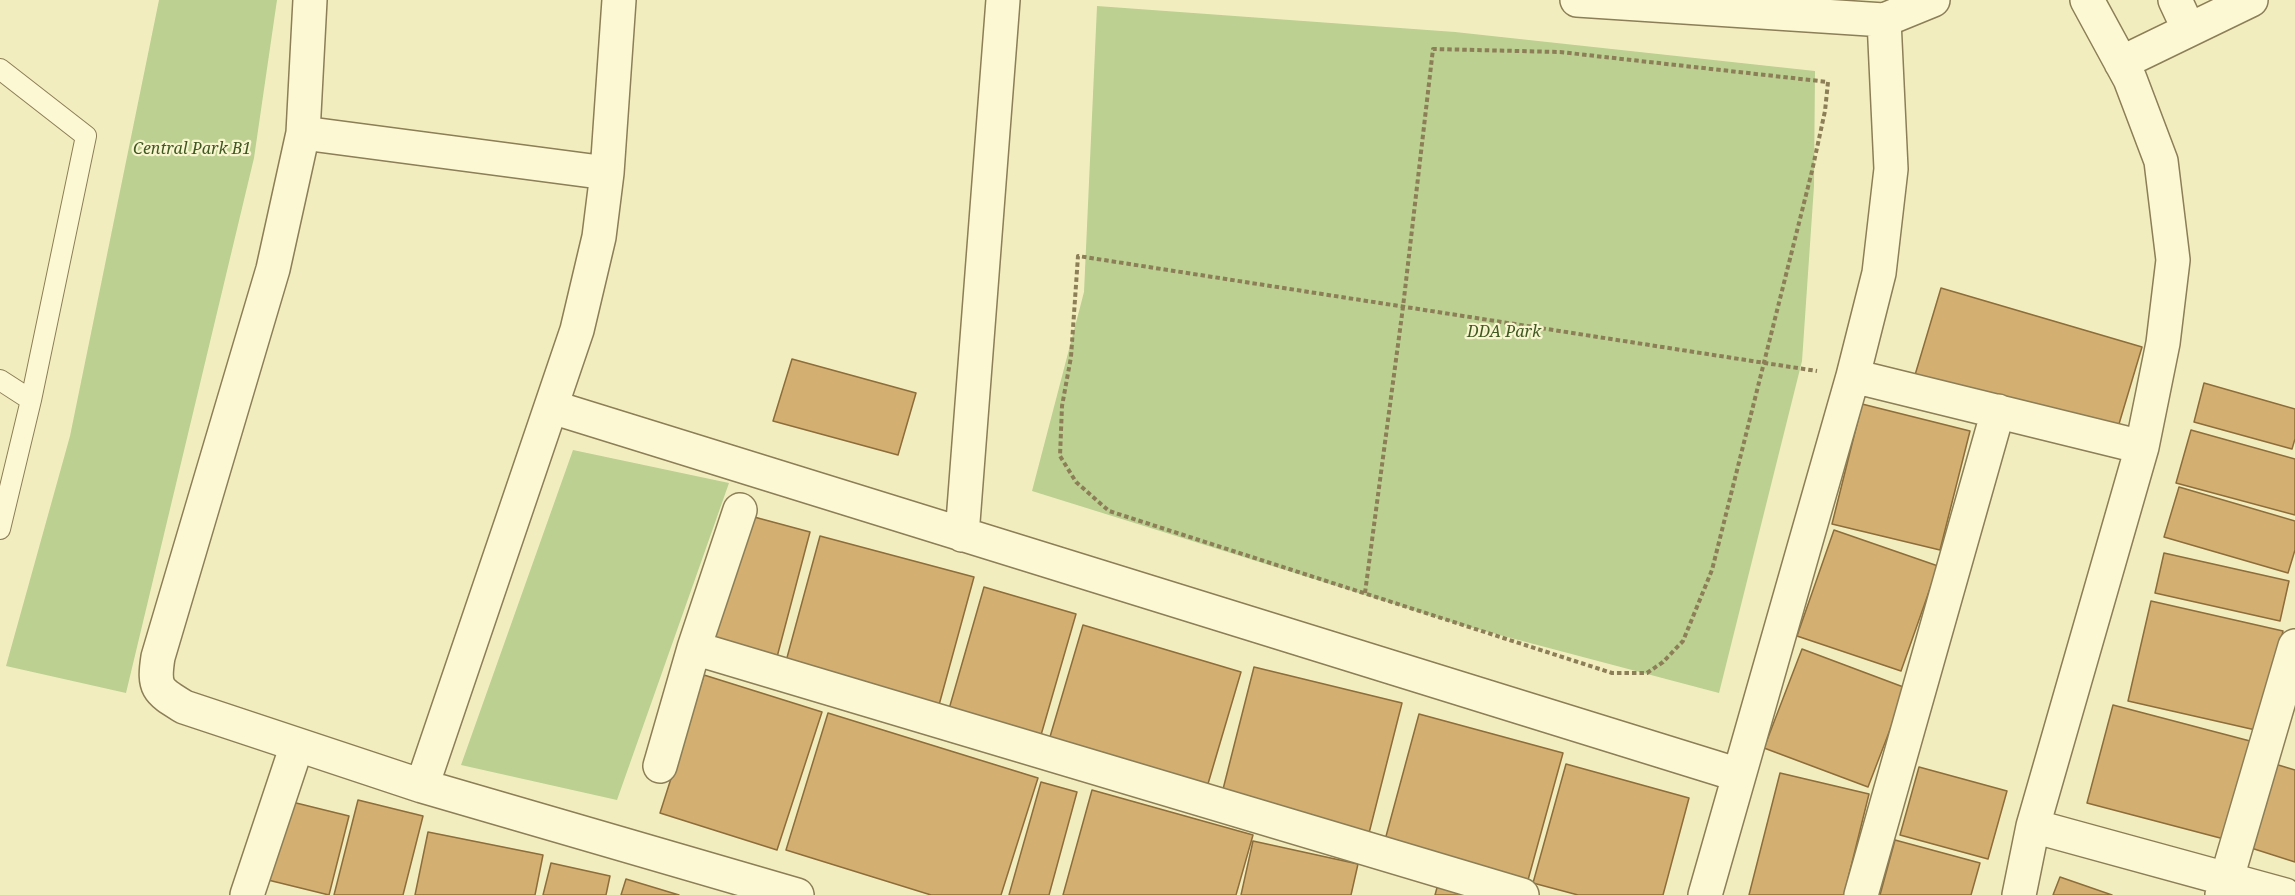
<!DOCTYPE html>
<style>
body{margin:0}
canvas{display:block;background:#f2edbf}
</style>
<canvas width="2295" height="895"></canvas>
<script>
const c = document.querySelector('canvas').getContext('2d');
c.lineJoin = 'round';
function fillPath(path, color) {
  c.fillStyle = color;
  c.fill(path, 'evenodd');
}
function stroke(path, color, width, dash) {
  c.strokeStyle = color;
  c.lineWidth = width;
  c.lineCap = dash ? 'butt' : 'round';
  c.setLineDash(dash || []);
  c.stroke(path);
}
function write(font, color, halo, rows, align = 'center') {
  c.font = font + ' "Noto Serif",serif';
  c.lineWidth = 4.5;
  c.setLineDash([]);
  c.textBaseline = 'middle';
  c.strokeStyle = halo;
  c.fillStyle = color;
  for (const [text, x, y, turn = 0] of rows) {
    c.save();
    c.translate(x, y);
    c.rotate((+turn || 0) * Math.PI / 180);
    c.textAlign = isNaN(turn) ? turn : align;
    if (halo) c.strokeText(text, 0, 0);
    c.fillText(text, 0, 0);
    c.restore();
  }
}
fillPath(new Path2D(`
 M 159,0 L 277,0 L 254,158 L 126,693 L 6,666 L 70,436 Z
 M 1097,6 L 1455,32 L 1815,71 L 1814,186 L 1802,361 L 1719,693 L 1458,624 L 1032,491 L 1084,292 Z
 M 573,450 L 729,483 L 617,800 L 461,765 Z`), '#bcd092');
const building = new Path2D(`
 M 1941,288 L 2142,347 L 2116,434 L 1915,375 Z
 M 792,359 L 916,393 L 898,455 L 773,421 Z
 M 2204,383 L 2295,409 L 2295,439 L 2292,449 L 2194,422 Z
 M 1862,404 L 1970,431 L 1940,550 L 1832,524 Z
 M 2191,430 L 2295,459 L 2295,515 L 2176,483 Z
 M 2179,487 L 2295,521 L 2295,550 L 2288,573 L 2164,537 Z
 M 743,514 L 810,532 L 777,657 L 709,639 Z
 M 1834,530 L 1938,566 L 1901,671 L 1797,636 Z
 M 820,536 L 974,577 L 939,705 L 785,665 Z
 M 2164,553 L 2289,581 L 2280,621 L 2155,593 Z
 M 984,587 L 1076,614 L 1039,742 L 947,716 Z
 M 2151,601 L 2283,631 L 2260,731 L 2128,701 Z
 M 1083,625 L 1241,672 L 1205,794 L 1047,747 Z
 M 1802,649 L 1906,688 L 1868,787 L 1764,748 Z
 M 1254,667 L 1402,703 L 1367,841 L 1219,805 Z
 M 704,675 L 822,712 L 777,850 L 660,813 Z
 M 2113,705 L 2250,741 L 2224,839 L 2087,803 Z
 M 828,713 L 1038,778 L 1001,895 L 931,895 L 786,850 Z
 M 1419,714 L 1563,753 L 1528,880 L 1385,840 Z
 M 1566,764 L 1689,798 L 1663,895 L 1578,895 L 1533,883 Z
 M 2275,764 L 2295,770 L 2295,862 L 2248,847 Z
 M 1919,767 L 2007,791 L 1988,859 L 1900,835 Z
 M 1780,773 L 1869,794 L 1844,895 L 1749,895 Z
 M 1041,782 L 1077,792 L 1049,895 L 1009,895 Z
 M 1092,790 L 1253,835 L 1236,895 L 1063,895 Z
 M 358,800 L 423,816 L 403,895 L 334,895 Z
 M 288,801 L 349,816 L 329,895 L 268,880 Z
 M 428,832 L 543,855 L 535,895 L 415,895 Z
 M 1895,840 L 1980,863 L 1971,895 L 1880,895 Z
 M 1253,841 L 1358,864 L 1351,895 L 1241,895 Z
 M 551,863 L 610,876 L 606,895 L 543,895 Z
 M 2060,877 L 2112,895 L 2053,895 Z
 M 626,879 L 679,895 L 621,895 Z
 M 1438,884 L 1472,895 L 1435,895 Z`);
fillPath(building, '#d3af72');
stroke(building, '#8d6d3a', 1.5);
const lane = new Path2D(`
 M 0,69 L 86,136 L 31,400 L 0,529
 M 0,380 L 31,400`);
const street = new Path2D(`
 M 310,0 L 303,133 L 273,269 L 158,657 C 153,689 158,691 184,707 L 422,786 L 797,895
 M 1577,0 L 1884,20 L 1933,0
 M 2175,0 L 2189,30
 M 2121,63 L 2251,0
 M 303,133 L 607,173
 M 1853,376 L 2142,447
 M 552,407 L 1739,775
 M 962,535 L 1003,0
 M 694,648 L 1522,895
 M 660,766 L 694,648 L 740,510
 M 422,786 L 577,330 L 599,237 L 607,173 L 619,0
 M 2033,826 L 2285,895
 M 247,895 L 297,745
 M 1705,895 L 1853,376 L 1879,273 L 1891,169 L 1884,20
 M 1861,895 L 1998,411
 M 2019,895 L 2033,826 L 2142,447 L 2163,343 L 2173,260 L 2161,161 L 2130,79 L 2087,0
 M 2222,895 L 2295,646`);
stroke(lane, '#8c7e56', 22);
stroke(street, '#8c7e56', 36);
stroke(new Path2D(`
 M 1365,593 L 1403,307 L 1433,49 L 1560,52 L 1828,82 L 1825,111 L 1812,171 L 1712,570 L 1683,641 L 1663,662 L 1647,673 L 1612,673 L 1109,511 L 1076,482 L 1060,456 L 1062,406 L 1071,357 L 1078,256 L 1765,363 L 1817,371`), '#8c7e56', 4, [4.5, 3]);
stroke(lane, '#fcf8d3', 20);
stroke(street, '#fcf8d3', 33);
write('italic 16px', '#3e5820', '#f8f5cf', [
 ["Central Park B1",192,149],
 ["DDA Park",1504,332]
]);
</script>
